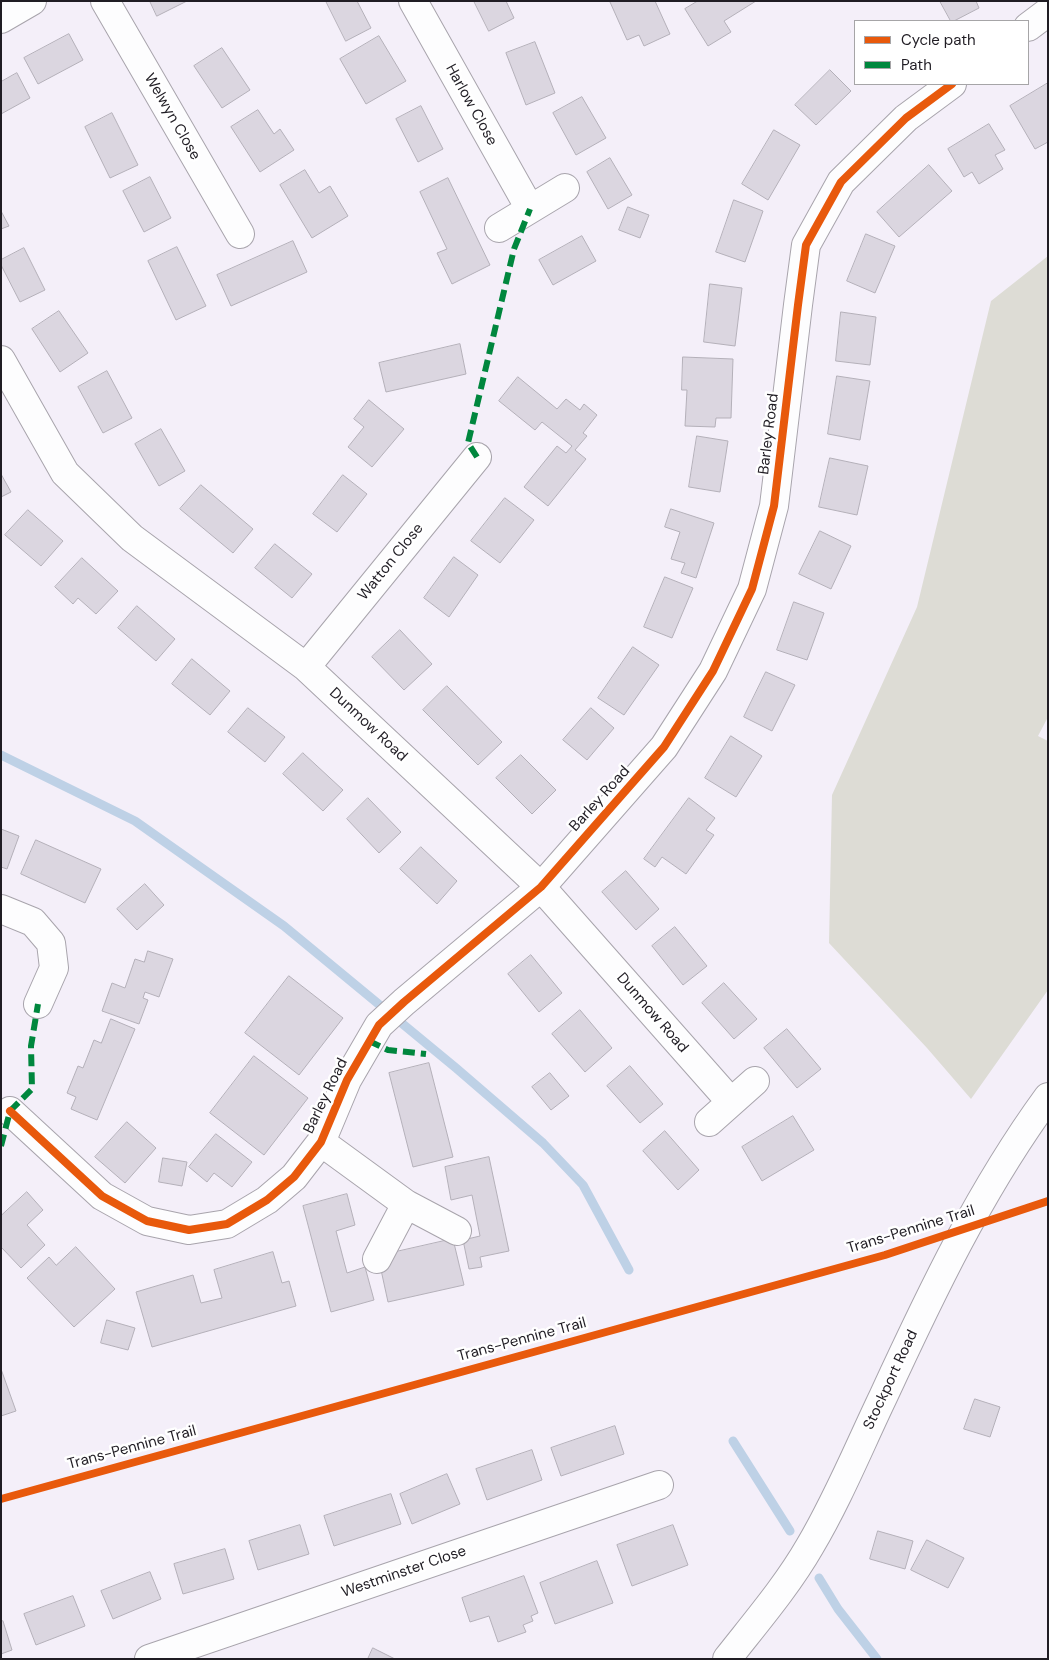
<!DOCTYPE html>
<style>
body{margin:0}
#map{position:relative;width:1049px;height:1660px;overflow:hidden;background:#f4eff9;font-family:"DM Sans",sans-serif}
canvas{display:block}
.frame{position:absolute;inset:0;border:2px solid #201d24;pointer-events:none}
.legend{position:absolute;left:854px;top:20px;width:175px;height:65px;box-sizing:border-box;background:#fff;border:1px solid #a6a5a7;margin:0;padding:6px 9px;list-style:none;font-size:15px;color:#201d24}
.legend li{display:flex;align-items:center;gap:10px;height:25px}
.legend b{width:25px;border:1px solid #a6a5a7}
</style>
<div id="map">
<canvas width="1049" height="1660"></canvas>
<div class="frame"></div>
<ul class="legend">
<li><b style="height:6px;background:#e8590c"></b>Cycle path</li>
<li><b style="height:6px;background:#00873e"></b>Path</li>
</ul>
</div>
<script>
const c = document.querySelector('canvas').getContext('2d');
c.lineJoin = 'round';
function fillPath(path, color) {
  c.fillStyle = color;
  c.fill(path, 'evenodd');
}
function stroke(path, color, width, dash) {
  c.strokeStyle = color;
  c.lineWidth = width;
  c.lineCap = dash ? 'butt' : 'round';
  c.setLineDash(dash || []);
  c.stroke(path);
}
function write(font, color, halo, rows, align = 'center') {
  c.font = font + ' "DM Sans",sans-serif';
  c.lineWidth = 5;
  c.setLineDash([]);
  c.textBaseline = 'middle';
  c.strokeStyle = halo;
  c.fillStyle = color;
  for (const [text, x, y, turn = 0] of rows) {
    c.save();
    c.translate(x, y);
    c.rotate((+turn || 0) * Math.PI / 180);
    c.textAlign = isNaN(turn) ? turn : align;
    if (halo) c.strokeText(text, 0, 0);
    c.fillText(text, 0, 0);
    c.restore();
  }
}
fillPath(new Path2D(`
 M 1048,256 L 1048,717 L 1038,736 L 1048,741 L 1048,990 L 971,1099 L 927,1048 L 829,943 L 832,795 L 917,607 L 991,301 Z`), '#dddcd5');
stroke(new Path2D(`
 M 1,755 L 135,821 L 284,926 L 456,1068 L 543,1143 L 583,1185 L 629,1270
 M 733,1441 L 790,1531
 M 819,1578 L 838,1609 L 877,1659`), '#bed1e6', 9);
const building = new Path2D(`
 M 150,1 L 187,1 L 157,16 Z
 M 326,1 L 357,1 L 371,28 L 346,41 Z
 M 474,1 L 506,1 L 514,18 L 489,31 Z
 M 612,1 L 655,1 L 670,34 L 644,46 L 639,35 L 627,40 L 610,2 Z
 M 698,1 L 756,1 L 724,21 L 731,32 L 708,46 L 685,9 Z
 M 940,1 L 976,1 L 979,8 L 954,21 L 951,21 Z
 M 69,34 L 83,60 L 38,84 L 24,58 Z
 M 379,36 L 406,81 L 366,104 L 340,59 Z
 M 535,42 L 555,93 L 526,105 L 506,53 Z
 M 222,48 L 250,90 L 222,108 L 194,66 Z
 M 830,70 L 851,91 L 816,125 L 795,105 Z
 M 17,73 L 30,98 L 1,114 L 1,82 Z
 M 1048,83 L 1048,142 L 1035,149 L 1010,106 Z
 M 582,97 L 606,138 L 576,155 L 553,113 Z
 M 421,106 L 443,149 L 418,162 L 396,119 Z
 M 258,110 L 274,134 L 280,129 L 294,150 L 260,172 L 231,127 Z
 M 112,113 L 138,165 L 110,178 L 85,127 Z
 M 989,124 L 1005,150 L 995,155 L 1003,169 L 979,184 L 972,172 L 964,177 L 948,149 Z
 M 774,130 L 800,145 L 768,200 L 742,184 Z
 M 610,158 L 632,195 L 608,209 L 587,172 Z
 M 929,165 L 952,191 L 899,237 L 877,212 Z
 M 305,170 L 319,193 L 330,186 L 348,216 L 312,238 L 280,185 Z
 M 150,177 L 171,218 L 144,232 L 123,191 Z
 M 448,178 L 490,265 L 452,284 L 437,253 L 447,249 L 420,192 Z
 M 734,200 L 763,211 L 745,262 L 716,252 Z
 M 628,207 L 649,215 L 640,238 L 619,230 Z
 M 1,211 L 9,226 L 1,229 Z
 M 866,234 L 895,246 L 875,293 L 847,281 Z
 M 582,236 L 596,261 L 553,285 L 539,260 Z
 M 293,241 L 307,272 L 231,306 L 217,275 Z
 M 177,247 L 206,306 L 176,320 L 148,261 Z
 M 24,248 L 45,290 L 20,302 L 1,265 L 1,260 Z
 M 710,284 L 742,288 L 735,346 L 704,342 Z
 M 59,311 L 88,353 L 60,372 L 32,329 Z
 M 841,312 L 876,317 L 870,365 L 836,361 Z
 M 460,344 L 466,374 L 386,392 L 379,363 Z
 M 683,357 L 733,359 L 731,418 L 716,418 L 715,427 L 685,426 L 687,390 L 682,390 Z
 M 107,371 L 132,418 L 103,433 L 78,387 Z
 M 837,376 L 870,381 L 860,440 L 828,434 Z
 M 518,377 L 557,409 L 566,399 L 580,410 L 584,404 L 597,415 L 583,433 L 587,436 L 575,450 L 586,459 L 548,506 L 524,487 L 557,446 L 566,453 L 572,446 L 542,422 L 535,430 L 499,401 Z
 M 369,400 L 404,429 L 372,467 L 348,447 L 364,427 L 354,419 Z
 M 161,429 L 185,471 L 159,486 L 135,444 Z
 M 697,436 L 728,441 L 720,492 L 689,487 Z
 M 830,458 L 868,466 L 857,515 L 819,507 Z
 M 1,474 L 11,492 L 1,497 Z
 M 343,475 L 367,494 L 337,532 L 313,514 Z
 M 201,485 L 253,529 L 233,553 L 180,509 Z
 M 505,498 L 534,520 L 500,563 L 471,541 Z
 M 671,509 L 714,523 L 696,578 L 681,573 L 685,563 L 671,559 L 680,532 L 665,527 Z
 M 28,510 L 63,541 L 41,566 L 5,535 Z
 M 820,531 L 851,546 L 831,589 L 799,574 Z
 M 275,544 L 312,574 L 292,598 L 255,568 Z
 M 454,557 L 478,575 L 449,617 L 424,598 Z
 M 82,558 L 118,591 L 96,614 L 78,598 L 73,604 L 55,587 Z
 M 665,577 L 693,588 L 672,638 L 644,627 Z
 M 794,602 L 824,613 L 807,660 L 777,650 Z
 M 137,606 L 175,639 L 156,661 L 118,628 Z
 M 400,630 L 432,664 L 404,690 L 372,657 Z
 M 633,647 L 659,665 L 624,715 L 598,698 Z
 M 192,659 L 230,691 L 210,715 L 172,684 Z
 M 766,672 L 795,685 L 772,731 L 744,717 Z
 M 447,686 L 502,742 L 478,765 L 423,710 Z
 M 248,708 L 285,737 L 265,762 L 228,732 Z
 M 591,708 L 614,728 L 587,760 L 563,740 Z
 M 731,736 L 762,756 L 736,797 L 705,778 Z
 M 303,753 L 343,790 L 323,811 L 283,774 Z
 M 521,755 L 556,790 L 532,814 L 496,778 Z
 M 368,798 L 401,832 L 379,853 L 347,819 Z
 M 689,798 L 715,818 L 706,830 L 714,835 L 686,874 L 662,857 L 655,867 L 644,859 Z
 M 1,829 L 19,836 L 7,869 L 1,867 Z
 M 36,840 L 101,869 L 85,903 L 21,874 Z
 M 421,847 L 457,881 L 437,904 L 400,869 Z
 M 626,871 L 659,909 L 636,930 L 602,892 Z
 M 145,884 L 164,905 L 137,930 L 117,909 Z
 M 675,927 L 707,966 L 683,985 L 652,946 Z
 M 148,951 L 173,959 L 159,997 L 145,992 L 143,998 L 148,1000 L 139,1024 L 102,1011 L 112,983 L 125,988 L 135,959 L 144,962 Z
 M 531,955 L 562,993 L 539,1012 L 508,974 Z
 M 289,976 L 343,1018 L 299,1075 L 245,1033 Z
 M 724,983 L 757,1019 L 734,1039 L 702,1003 Z
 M 580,1010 L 612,1048 L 585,1072 L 552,1034 Z
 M 111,1019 L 135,1029 L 97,1120 L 71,1109 L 76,1097 L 67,1093 L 78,1066 L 83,1068 L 94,1040 L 101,1043 Z
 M 787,1029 L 821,1069 L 797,1088 L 764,1048 Z
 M 254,1056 L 308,1098 L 264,1155 L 210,1113 Z
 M 429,1063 L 453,1157 L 413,1167 L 389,1073 Z
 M 630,1066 L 663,1104 L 640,1123 L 607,1086 Z
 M 550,1073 L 569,1096 L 551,1110 L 532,1087 Z
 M 793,1116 L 814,1150 L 762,1181 L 742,1147 Z
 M 127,1122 L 156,1148 L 125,1183 L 95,1157 Z
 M 665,1131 L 699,1170 L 678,1190 L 643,1151 Z
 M 216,1134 L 252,1162 L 232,1187 L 214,1173 L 207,1182 L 189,1167 Z
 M 489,1157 L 509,1251 L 480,1257 L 482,1267 L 469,1269 L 463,1240 L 480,1236 L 472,1195 L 451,1200 L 445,1167 Z
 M 163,1158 L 187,1162 L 182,1186 L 159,1182 Z
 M 27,1192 L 43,1210 L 27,1225 L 45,1245 L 21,1268 L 1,1247 L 1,1216 Z
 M 347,1194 L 355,1225 L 336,1231 L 347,1273 L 365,1267 L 374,1300 L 331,1312 L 303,1206 Z
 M 453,1239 L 464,1285 L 388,1302 L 378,1256 Z
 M 76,1247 L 115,1289 L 74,1327 L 27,1278 L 49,1257 L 56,1265 Z
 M 273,1252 L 282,1283 L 289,1281 L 296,1306 L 152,1347 L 136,1292 L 193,1275 L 201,1303 L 222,1298 L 214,1270 Z
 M 107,1320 L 135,1328 L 128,1350 L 101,1343 Z
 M 1,1369 L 16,1411 L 1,1416 Z
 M 975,1399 L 1000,1407 L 990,1437 L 964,1429 Z
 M 615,1426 L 624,1454 L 561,1476 L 551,1448 Z
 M 532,1450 L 542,1480 L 487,1500 L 476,1469 Z
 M 447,1474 L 460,1504 L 412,1524 L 400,1494 Z
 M 391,1494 L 401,1524 L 334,1546 L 324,1516 Z
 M 300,1525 L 309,1554 L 258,1570 L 249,1541 Z
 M 673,1525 L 688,1565 L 632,1586 L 617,1545 Z
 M 878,1531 L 913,1541 L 905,1569 L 870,1559 Z
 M 927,1540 L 964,1558 L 948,1588 L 911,1570 Z
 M 225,1549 L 234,1579 L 183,1594 L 174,1564 Z
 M 597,1561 L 613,1603 L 555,1624 L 540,1583 Z
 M 150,1572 L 161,1599 L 113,1619 L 101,1591 Z
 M 524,1576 L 538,1613 L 531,1616 L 533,1621 L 523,1625 L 526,1632 L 498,1642 L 489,1616 L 470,1622 L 462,1598 Z
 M 73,1596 L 85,1626 L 36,1645 L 24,1614 Z
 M 3,1621 L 12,1650 L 1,1654 L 1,1622 Z
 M 373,1648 L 395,1659 L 368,1659 Z`);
fillPath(building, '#dbd6e0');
stroke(building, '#b4b0b9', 1);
const minor = new Path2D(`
 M 105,1 L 240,234
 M 413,1 L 530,209
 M 1,19 L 32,1
 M 1028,27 L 1048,12
 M 499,228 L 565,188
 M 1,360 L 65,473 L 132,538 L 306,667 L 541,887 L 731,1102
 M 306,667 L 477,457
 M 1,909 L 33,922 L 51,943 L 54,968 L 38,1004
 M 10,1111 L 102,1196 L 147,1221 L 189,1230 L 227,1224 L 267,1200 L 294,1177 L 321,1142 L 347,1080 L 379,1025 L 404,1002 L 541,887 L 664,747 L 713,671 L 752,589 L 774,506 L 798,305 L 806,245 L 841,182 L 906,118 L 952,84
 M 709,1122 L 755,1081
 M 321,1142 L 406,1204 L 457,1231
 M 377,1259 L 406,1204
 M 149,1659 L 659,1485`);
const major = new Path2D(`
 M 727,1659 C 756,1622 787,1586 810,1546 C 838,1499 859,1447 883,1397 C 931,1293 980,1190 1048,1097`);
stroke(minor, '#a8a4ac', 30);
stroke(major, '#a8a4ac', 30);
stroke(minor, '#fdfdfe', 28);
stroke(major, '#fdfdfe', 28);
stroke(new Path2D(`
 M 477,457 L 468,443 L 514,249 L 530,209
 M 369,1041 L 388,1050 L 426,1054
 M 1,1146 L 10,1111 L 32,1089 L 31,1046 L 38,1004`), '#00873e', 6, [12, 6]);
stroke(new Path2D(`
 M 10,1111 L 102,1196 L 147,1221 L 189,1230 L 227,1224 L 267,1200 L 294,1177 L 321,1142 L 347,1080 L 379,1025 L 404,1002 L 541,887 L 664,747 L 713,671 L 752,589 L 774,506 L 798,305 L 806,245 L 841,182 L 906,118 L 952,84
 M 1,1499 L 885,1255 L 1048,1201`), '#e8590c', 8);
write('15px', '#201d24', '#fff', [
 ["Harlow Close",471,105,61],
 ["Welwyn Close",172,117,60],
 ["Barley Road",769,434,-83],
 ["Watton Close",391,562,-51],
 ["Dunmow Road",368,725,43],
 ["Barley Road",600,799,-48],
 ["Dunmow Road",652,1013,49],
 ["Barley Road",326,1096,-64],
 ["Trans-Pennine Trail",911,1230,-17],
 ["Trans-Pennine Trail",522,1340,-15],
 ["Stockport Road",891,1380,-65],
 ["Trans-Pennine Trail",132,1448,-15],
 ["Westminster Close",404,1572,-19]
]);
</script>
